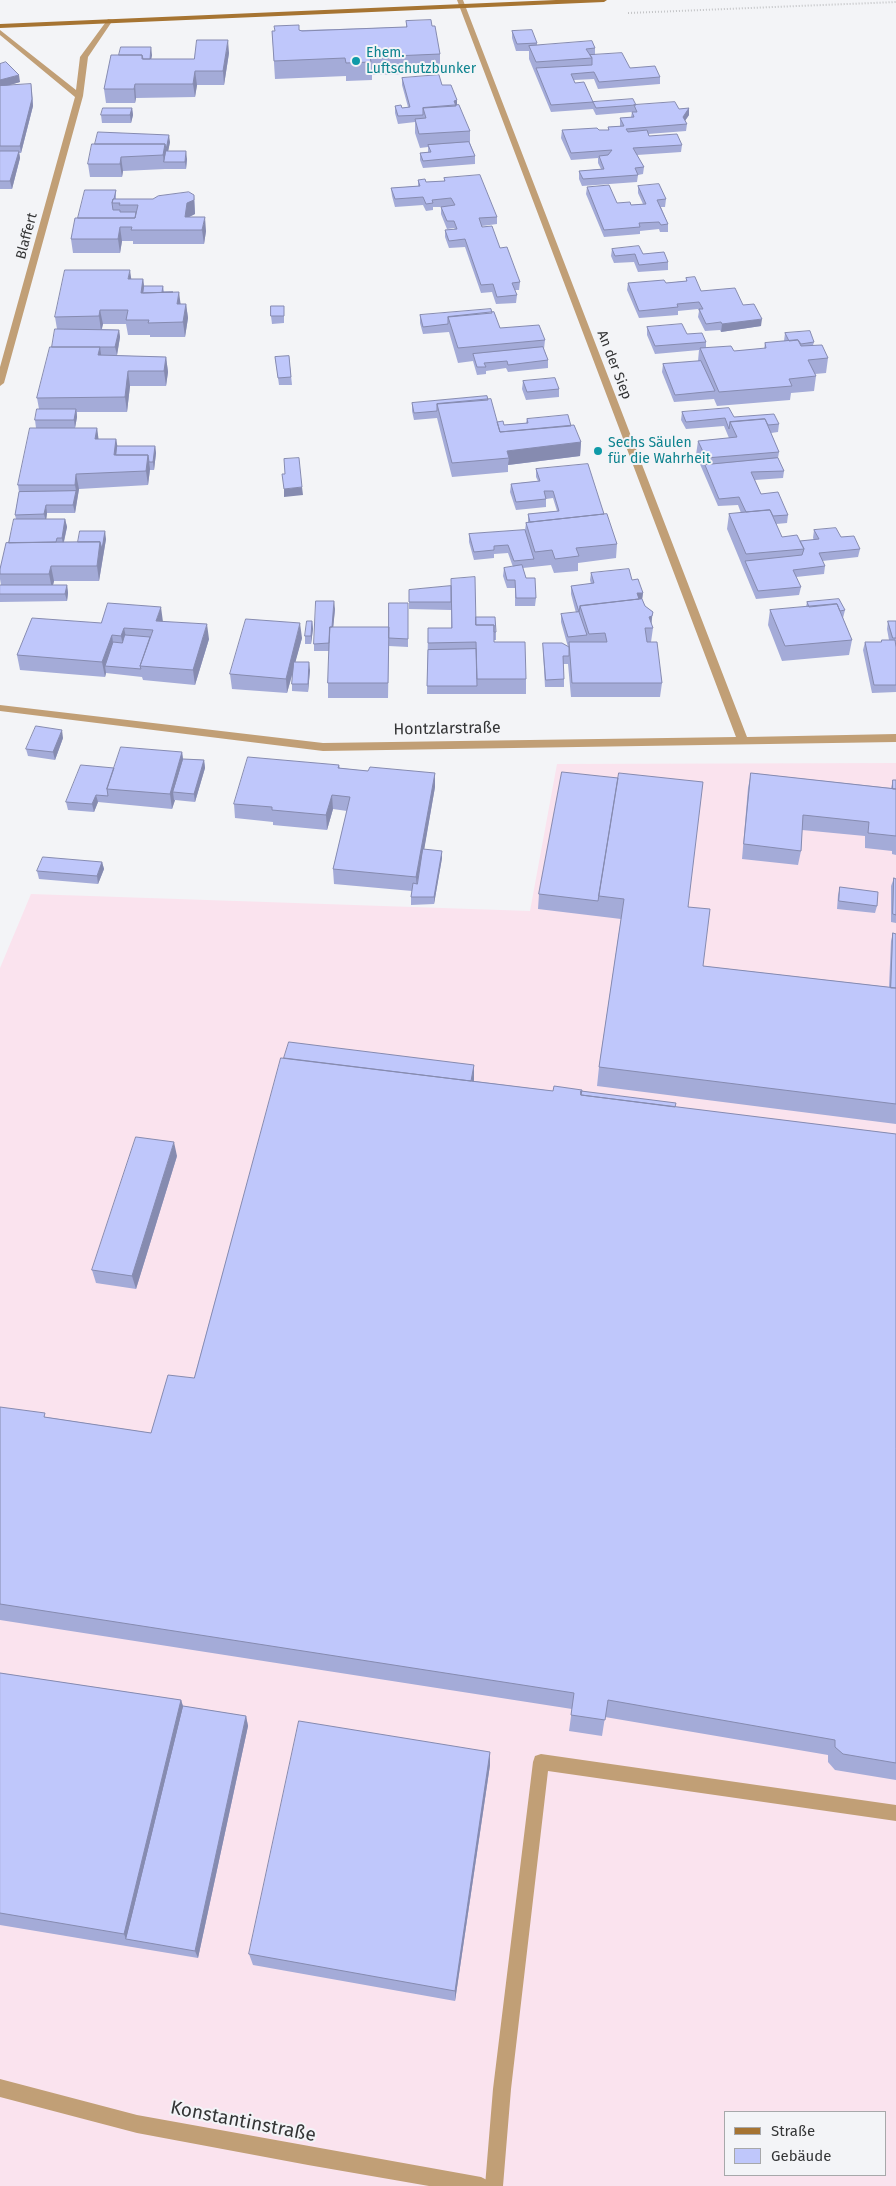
<!DOCTYPE html>
<meta charset="utf-8">
<style>
body{margin:0}
#map{position:relative;width:896px;height:2186px;overflow:hidden;background:#f3f4f7;font-family:"Fira Sans",sans-serif}
canvas{display:block}
.legend{position:absolute;left:724px;top:2111px;width:162px;height:65px;box-sizing:border-box;background:#f3f4f7;border:1px solid #a7a8aa;margin:0;padding:6px 9px;list-style:none;font-size:15px;color:#343536}
.legend li{display:flex;align-items:center;gap:10px;height:25px}
.legend b{width:25px;border:1px solid #a7a8aa}
</style>
<div id="map">
<canvas width="896" height="2186"></canvas>
<ul class="legend">
<li><b style="height:6px;background:#a67432"></b>Straße</li>
<li><b style="height:14px;background:#bfc7fb"></b>Gebäude</li>
</ul>
</div>
<script>
const c = document.querySelector('canvas').getContext('2d');
c.lineJoin = 'round';
function fillPath(path, color) {
  c.fillStyle = color;
  c.fill(path, 'evenodd');
}
function stroke(path, color, width, dash) {
  c.strokeStyle = color;
  c.lineWidth = width;
  c.lineCap = dash ? 'butt' : 'round';
  c.setLineDash(dash || []);
  c.stroke(path);
}
function write(font, color, halo, rows, align = 'center') {
  c.font = font + ' "Fira Sans",sans-serif';
  c.lineWidth = 4;
  c.setLineDash([]);
  c.textBaseline = 'middle';
  c.strokeStyle = halo;
  c.fillStyle = color;
  for (const [text, x, y, turn = 0] of rows) {
    c.save();
    c.translate(x, y);
    c.rotate((+turn || 0) * Math.PI / 180);
    c.textAlign = isNaN(turn) ? turn : align;
    if (halo) c.strokeText(text, 0, 0);
    c.fillText(text, 0, 0);
    c.restore();
  }
}
fillPath(new Path2D(`
 M 896,763 L 896,2186 L 0,2186 L 0,968 L 31,894 L 530,911 L 557,764 ZM 725,2112 L 885,2112 L 885,2175 L 725,2175 Z`), '#fae3ee');
stroke(new Path2D(`
 M 628,13 L 896,2`), '#939496', 2, [0.5, 2.5]);
fillPath(new Path2D(`
 M 541,1754 L 896,1805 L 896,1821 L 548,1771 L 511,2089 L 503,2186 L 485,2186 L 493,2089 L 533,1762 L 535,1756 Z`), '#c19f76');
fillPath(new Path2D(`
 M 457,0 L 463,0 L 747,737 L 896,734 L 896,742 L 323,751 L 0,711 L 0,705 L 323,743 L 736,737 Z
 M 108,19 L 113,20 L 88,57 L 83,96 L 4,383 L 0,386 L 0,367 L 75,97 L 0,35 L 0,30 L 76,90 L 80,57 Z`), '#c19f76');
fillPath(new Path2D(`
 M 0,2079 L 137,2115 L 481,2177 L 487,2180 L 490,2186 L 429,2186 L 308,2165 L 137,2133 L 0,2097 Z`), '#c19f76');
fillPath(new Path2D(`
 M 556,0 L 607,0 L 604,2 L 0,28 L 0,24 Z`), '#a67432');
fillPath(new Path2D(`
 M 406,21 L 440,54 L 440,73 L 372,75 L 372,80 L 346,81 L 346,76 L 275,79 L 272,31 L 406,27 Z
 M 512,31 L 537,43 L 537,45 L 595,48 L 595,55 L 630,68 L 660,77 L 660,84 L 598,89 L 594,79 L 574,80 L 575,83 L 593,102 L 593,109 L 551,112 L 529,59 L 529,51 L 516,51 L 512,38 Z
 M 229,53 L 224,85 L 197,85 L 195,97 L 136,98 L 135,103 L 106,103 L 104,89 L 119,55 L 152,55 L 151,59 L 194,59 Z
 M 0,64 L 20,82 L 9,85 L 32,91 L 33,106 L 21,153 L 19,153 L 20,158 L 12,189 L 0,189 Z
 M 402,78 L 442,85 L 457,100 L 457,105 L 470,131 L 470,143 L 475,156 L 475,164 L 423,168 L 420,160 L 420,153 L 428,152 L 428,147 L 420,148 L 415,133 L 415,122 L 398,124 L 395,113 L 395,106 L 402,108 L 408,107 L 402,85 Z
 M 593,102 L 679,109 L 689,108 L 689,115 L 685,121 L 687,124 L 686,131 L 648,134 L 649,136 L 682,145 L 681,152 L 637,155 L 644,167 L 643,174 L 638,175 L 637,182 L 582,186 L 579,179 L 579,171 L 601,169 L 598,163 L 598,158 L 571,160 L 561,138 L 562,130 L 608,130 L 608,127 L 620,126 L 620,118 L 631,117 L 632,112 L 596,115 L 593,109 Z
 M 132,108 L 133,115 L 131,123 L 102,123 L 101,115 Z
 M 170,142 L 168,151 L 187,159 L 186,169 L 165,169 L 123,171 L 122,177 L 90,177 L 88,164 Z
 M 444,178 L 497,217 L 497,224 L 482,226 L 500,248 L 520,282 L 519,290 L 515,290 L 517,295 L 516,303 L 496,304 L 492,292 L 481,293 L 465,247 L 449,248 L 445,237 L 445,230 L 455,229 L 454,228 L 447,229 L 441,214 L 441,207 L 433,207 L 433,210 L 426,211 L 423,205 L 395,207 L 392,196 L 391,188 L 418,186 L 418,180 L 426,182 L 444,181 Z
 M 638,186 L 666,199 L 665,207 L 661,207 L 668,224 L 668,232 L 660,232 L 659,229 L 640,231 L 640,234 L 604,237 L 586,194 L 587,187 L 617,203 L 631,205 L 643,204 L 638,193 Z
 M 116,190 L 116,199 L 153,199 L 194,195 L 195,214 L 189,217 L 206,231 L 204,244 L 133,244 L 133,241 L 122,241 L 120,253 L 73,253 L 71,239 L 78,218 Z
 M 612,249 L 643,254 L 668,262 L 668,270 L 638,272 L 634,262 L 614,263 L 611,256 Z
 M 686,278 L 701,291 L 743,305 L 761,326 L 721,332 L 720,330 L 705,331 L 698,317 L 699,311 L 698,309 L 678,311 L 678,315 L 639,318 L 627,290 L 628,283 L 666,283 L 686,281 Z
 M 131,279 L 143,279 L 144,286 L 163,286 L 164,292 L 181,304 L 186,304 L 188,318 L 185,337 L 150,337 L 150,335 L 128,335 L 126,324 L 103,324 L 102,329 L 119,330 L 120,337 L 117,355 L 101,355 L 166,357 L 168,372 L 166,386 L 130,386 L 127,412 L 77,412 L 77,417 L 75,428 L 36,428 L 35,420 L 39,409 L 37,398 L 57,329 L 55,317 Z
 M 284,306 L 284,323 L 272,324 L 271,316 Z
 M 492,313 L 500,328 L 545,340 L 544,349 L 548,360 L 548,368 L 508,372 L 506,368 L 486,371 L 486,374 L 477,375 L 473,361 L 458,363 L 449,332 L 423,334 L 420,323 L 420,315 Z
 M 647,327 L 687,334 L 706,342 L 706,348 L 734,351 L 764,349 L 765,343 L 784,341 L 785,333 L 814,342 L 813,345 L 828,358 L 826,373 L 815,374 L 816,376 L 814,391 L 791,393 L 790,400 L 717,406 L 714,399 L 674,402 L 662,372 L 663,364 L 698,361 L 699,350 L 655,354 L 647,335 Z
 M 289,356 L 292,385 L 279,385 L 275,357 Z
 M 523,381 L 559,389 L 559,397 L 526,400 L 522,389 Z
 M 487,396 L 497,422 L 504,425 L 526,423 L 527,419 L 571,426 L 581,442 L 580,456 L 508,465 L 508,472 L 452,477 L 437,418 L 414,420 L 412,411 L 412,403 Z
 M 682,412 L 734,417 L 779,424 L 778,432 L 771,433 L 779,452 L 778,458 L 784,471 L 783,478 L 755,480 L 761,494 L 788,515 L 787,523 L 776,524 L 782,537 L 800,541 L 814,540 L 813,538 L 814,530 L 841,537 L 860,549 L 858,557 L 822,561 L 825,566 L 824,574 L 796,577 L 801,587 L 799,595 L 756,599 L 727,529 L 729,514 L 741,513 L 738,505 L 718,506 L 696,455 L 698,441 L 729,438 L 724,426 L 686,429 L 681,420 Z
 M 97,428 L 98,439 L 116,439 L 117,446 L 155,446 L 156,453 L 154,470 L 150,470 L 148,485 L 79,489 L 75,513 L 47,513 L 46,519 L 65,519 L 67,527 L 64,542 L 78,542 L 106,539 L 99,581 L 54,581 L 53,585 L 67,585 L 68,593 L 67,601 L 0,602 L 0,585 L 1,585 L 0,579 L 0,569 L 16,519 L 15,515 L 19,492 L 18,485 Z
 M 536,469 L 604,514 L 617,544 L 616,558 L 578,563 L 578,571 L 554,573 L 551,565 L 523,568 L 526,578 L 536,598 L 535,606 L 515,606 L 515,588 L 507,588 L 503,576 L 504,568 L 513,567 L 508,553 L 494,554 L 494,558 L 474,560 L 469,542 L 469,534 L 525,530 L 526,523 L 528,523 L 528,514 L 557,511 L 553,498 L 546,499 L 546,507 L 516,510 L 510,492 L 511,484 L 538,481 L 536,477 Z
 M 591,573 L 632,580 L 643,593 L 642,599 L 645,606 L 653,612 L 651,625 L 653,628 L 651,642 L 662,683 L 660,697 L 571,697 L 568,664 L 563,664 L 564,679 L 564,687 L 545,687 L 543,651 L 543,643 L 568,647 L 561,622 L 561,614 L 576,613 L 571,594 L 571,586 L 591,584 L 590,580 Z
 M 451,586 L 476,617 L 496,632 L 496,640 L 494,640 L 494,642 L 526,679 L 526,694 L 427,694 L 428,628 L 451,628 L 451,604 L 451,610 L 409,609 L 409,590 Z
 M 807,602 L 845,610 L 843,618 L 852,640 L 849,655 L 782,661 L 768,625 L 770,610 L 806,607 Z
 M 408,603 L 408,647 L 389,646 L 389,643 L 388,698 L 328,698 L 328,683 L 329,651 L 314,651 L 314,644 L 335,609 L 333,627 L 389,634 Z
 M 312,621 L 313,629 L 311,644 L 305,644 L 305,636 Z
 M 888,621 L 896,621 L 896,692 L 872,693 L 863,650 L 865,642 L 881,642 L 889,640 L 887,629 Z
 M 163,622 L 209,639 L 195,685 L 143,680 L 142,677 L 106,673 L 105,677 L 20,670 L 17,655 L 101,623 Z
 M 302,638 L 295,662 L 310,670 L 308,692 L 292,691 L 292,684 L 293,672 L 287,693 L 232,689 L 230,674 Z
 M 63,738 L 55,760 L 28,756 L 26,749 Z
 M 182,752 L 183,759 L 204,760 L 205,768 L 195,802 L 175,800 L 172,809 L 98,802 L 94,812 L 68,810 L 66,802 L 114,768 Z
 M 339,765 L 340,768 L 368,771 L 435,773 L 435,787 L 424,849 L 442,858 L 434,904 L 411,905 L 411,897 L 412,891 L 334,884 L 333,869 L 347,811 L 333,809 L 327,830 L 273,825 L 273,822 L 235,818 L 234,804 Z
 M 562,772 L 688,907 L 703,966 L 889,987 L 891,941 L 893,933 L 896,934 L 896,1124 L 597,1086 L 599,1067 L 621,919 L 538,909 L 539,894 Z
 M 751,773 L 891,788 L 893,780 L 896,780 L 896,855 L 892,854 L 892,851 L 865,848 L 865,836 L 802,830 L 801,851 L 798,865 L 742,859 L 748,788 Z
 M 102,862 L 104,869 L 98,884 L 39,879 L 37,871 Z
 M 894,878 L 896,879 L 896,923 L 891,922 L 891,886 Z
 M 840,887 L 877,906 L 875,913 L 837,909 L 838,895 Z
 M 474,1065 L 474,1081 L 553,1091 L 581,1091 L 675,1107 L 896,1134 L 896,1780 L 835,1770 L 828,1762 L 828,1755 L 605,1717 L 602,1736 L 569,1731 L 572,1709 L 0,1620 L 0,1407 L 46,1417 L 151,1433 L 194,1378 Z
 M 177,1156 L 136,1289 L 96,1283 L 92,1270 Z
 M 0,1673 L 181,1700 L 183,1706 L 246,1716 L 248,1726 L 198,1958 L 0,1925 Z
 M 490,1752 L 490,1765 L 455,2001 L 253,1965 L 249,1954 Z`), '#a4abd8');
fillPath(new Path2D(`
 M 228,40 L 229,53 L 224,85 L 223,71 Z
 M 151,47 L 152,55 L 150,66 L 150,59 Z
 M 195,71 L 197,85 L 195,97 L 193,84 Z
 M 19,75 L 20,82 L 0,88 L 0,80 Z
 M 31,84 L 33,106 L 21,153 L 20,146 Z
 M 135,84 L 136,98 L 135,103 L 134,89 Z
 M 457,100 L 457,108 L 454,108 L 454,101 Z
 M 132,108 L 133,115 L 131,123 L 130,115 Z
 M 689,108 L 689,115 L 682,125 L 683,117 Z
 M 169,135 L 170,142 L 166,162 L 164,162 L 165,169 L 163,155 L 165,144 Z
 M 19,151 L 20,158 L 12,189 L 10,181 Z
 M 186,151 L 187,159 L 186,169 L 185,162 Z
 M 121,157 L 123,171 L 122,177 L 120,164 Z
 M 194,195 L 195,214 L 189,217 L 187,231 L 185,217 L 187,203 Z
 M 205,217 L 206,231 L 204,244 L 202,230 Z
 M 120,227 L 122,241 L 120,253 L 118,239 Z
 M 130,270 L 132,284 L 128,279 Z
 M 143,279 L 145,293 L 141,293 Z
 M 179,292 L 181,307 L 177,304 Z
 M 186,304 L 188,318 L 185,337 L 183,322 Z
 M 100,310 L 103,324 L 101,331 L 99,316 Z
 M 762,319 L 761,326 L 721,332 L 722,324 Z
 M 119,330 L 120,337 L 117,355 L 115,347 Z
 M 100,347 L 102,361 L 98,355 Z
 M 166,357 L 168,372 L 166,386 L 164,371 Z
 M 128,371 L 130,386 L 127,412 L 125,397 Z
 M 76,409 L 77,417 L 75,428 L 74,420 Z
 M 97,428 L 99,442 L 95,439 Z
 M 116,439 L 119,454 L 117,462 L 114,455 Z
 M 581,442 L 580,456 L 508,465 L 509,458 L 507,451 Z
 M 155,446 L 156,453 L 154,470 L 153,462 Z
 M 148,455 L 150,469 L 148,485 L 146,471 Z
 M 76,474 L 79,489 L 75,513 L 73,505 L 76,491 L 75,485 Z
 M 302,487 L 303,495 L 284,497 L 284,489 Z
 M 46,505 L 47,513 L 46,522 L 44,514 Z
 M 65,519 L 67,527 L 63,545 L 62,538 Z
 M 105,531 L 106,539 L 99,581 L 97,566 L 100,542 Z
 M 51,566 L 54,581 L 52,589 L 49,574 Z
 M 67,585 L 68,593 L 67,601 L 65,594 Z
 M 637,593 L 643,593 L 642,600 L 636,601 Z
 M 334,601 L 335,609 L 331,651 L 330,643 Z
 M 161,607 L 163,622 L 156,621 Z
 M 652,616 L 651,628 L 649,617 Z
 M 312,621 L 313,629 L 311,644 L 311,636 Z
 M 300,623 L 302,638 L 287,693 L 286,679 Z
 M 207,624 L 209,639 L 195,685 L 193,670 Z
 M 124,628 L 127,642 L 124,651 L 121,636 Z
 M 112,635 L 114,650 L 105,666 L 106,673 L 105,677 L 102,662 Z
 M 309,662 L 310,670 L 308,692 L 308,684 Z
 M 62,730 L 63,738 L 55,760 L 53,752 Z
 M 182,752 L 184,767 L 173,792 L 174,800 L 175,800 L 172,809 L 170,794 Z
 M 204,760 L 205,768 L 195,802 L 194,794 Z
 M 435,773 L 435,787 L 417,891 L 416,877 Z
 M 96,795 L 98,802 L 94,812 L 92,804 Z
 M 332,795 L 333,809 L 327,830 L 326,815 Z
 M 442,851 L 442,858 L 434,904 L 434,897 Z
 M 102,862 L 104,869 L 98,884 L 97,876 Z
 M 474,1065 L 474,1079 L 470,1103 L 470,1089 Z
 M 174,1142 L 177,1156 L 136,1289 L 132,1276 Z
 M 181,1700 L 186,1716 L 126,1939 L 124,1934 Z
 M 246,1716 L 248,1726 L 198,1958 L 195,1951 Z
 M 490,1752 L 490,1765 L 455,2001 L 455,1991 Z`), '#868bb0');
const building = new Path2D(`
 M 431,20 L 432,26 L 435,26 L 440,54 L 370,57 L 371,62 L 346,63 L 345,58 L 274,61 L 272,31 L 275,31 L 274,26 L 299,25 L 299,30 L 302,31 L 405,27 L 407,27 L 406,21 Z
 M 532,30 L 537,43 L 517,44 L 512,31 Z
 M 197,40 L 228,40 L 223,71 L 195,71 L 193,84 L 135,84 L 134,89 L 104,89 L 111,55 L 142,55 L 142,59 L 194,59 Z
 M 592,41 L 595,48 L 586,49 L 592,58 L 536,62 L 529,46 Z
 M 121,47 L 151,47 L 150,59 L 143,59 L 142,55 L 119,55 Z
 M 622,53 L 630,68 L 655,66 L 660,77 L 599,82 L 594,72 L 571,74 L 575,83 L 584,82 L 593,102 L 551,105 L 536,68 L 592,65 L 592,58 L 590,55 Z
 M 6,62 L 19,75 L 0,80 L 0,64 Z
 M 439,75 L 442,85 L 451,85 L 457,100 L 454,101 L 456,106 L 423,108 L 423,115 L 398,116 L 395,106 L 401,105 L 402,108 L 410,107 L 402,78 Z
 M 31,84 L 32,99 L 20,146 L 0,146 L 0,86 Z
 M 633,99 L 636,105 L 596,108 L 593,102 Z
 M 675,102 L 679,109 L 689,108 L 683,117 L 687,124 L 626,129 L 628,132 L 647,130 L 649,136 L 677,134 L 682,145 L 633,148 L 644,167 L 635,168 L 638,175 L 583,179 L 579,171 L 604,169 L 599,156 L 608,155 L 612,150 L 571,153 L 562,130 L 597,128 L 599,130 L 609,130 L 608,127 L 624,126 L 620,118 L 634,117 L 632,112 L 637,112 L 634,105 Z
 M 459,105 L 470,131 L 419,134 L 415,119 L 426,118 L 423,108 Z
 M 103,108 L 132,108 L 130,115 L 101,115 Z
 M 98,132 L 169,135 L 166,150 L 165,144 L 95,144 Z
 M 469,142 L 475,156 L 423,161 L 420,153 L 431,152 L 428,145 Z
 M 92,144 L 165,144 L 163,155 L 121,157 L 120,164 L 88,164 Z
 M 0,151 L 19,151 L 10,181 L 0,181 Z
 M 166,151 L 186,151 L 185,162 L 164,162 Z
 M 480,175 L 497,217 L 479,218 L 482,227 L 492,226 L 500,248 L 507,247 L 520,282 L 512,283 L 517,295 L 497,297 L 493,284 L 481,285 L 465,239 L 449,241 L 445,230 L 457,229 L 454,221 L 447,221 L 441,207 L 455,205 L 451,198 L 432,200 L 433,203 L 426,204 L 423,197 L 395,199 L 391,188 L 420,186 L 418,180 L 425,179 L 426,182 L 445,181 L 444,178 Z
 M 659,184 L 666,199 L 657,200 L 668,224 L 661,225 L 659,222 L 639,223 L 640,227 L 604,230 L 587,187 L 609,185 L 617,203 L 630,202 L 631,205 L 646,204 L 638,186 Z
 M 85,190 L 116,190 L 114,199 L 113,199 L 112,203 L 113,210 L 120,210 L 120,212 L 136,212 L 135,218 L 78,218 Z
 M 189,192 L 194,195 L 194,200 L 187,203 L 185,217 L 205,217 L 202,230 L 131,230 L 132,227 L 120,227 L 118,239 L 71,239 L 75,218 L 135,218 L 138,205 L 119,205 L 120,203 L 112,203 L 113,199 L 153,199 L 158,196 Z
 M 639,246 L 643,254 L 664,252 L 668,262 L 639,265 L 635,254 L 615,256 L 612,249 Z
 M 65,270 L 130,270 L 128,279 L 143,279 L 141,293 L 179,292 L 177,304 L 186,304 L 183,322 L 148,323 L 149,320 L 126,320 L 128,310 L 100,310 L 99,316 L 55,317 Z
 M 695,277 L 701,291 L 735,288 L 743,305 L 754,304 L 762,319 L 722,324 L 721,322 L 706,324 L 699,309 L 703,309 L 699,302 L 677,304 L 678,307 L 639,311 L 628,283 L 664,280 L 666,283 L 687,281 L 686,278 Z
 M 144,286 L 163,286 L 162,292 L 173,292 L 172,292 L 143,293 Z
 M 271,306 L 284,306 L 284,316 L 271,316 Z
 M 491,309 L 492,313 L 448,317 L 448,324 L 423,327 L 420,315 Z
 M 494,312 L 500,328 L 539,325 L 545,340 L 458,348 L 448,317 Z
 M 682,324 L 687,334 L 702,333 L 706,342 L 655,346 L 647,327 Z
 M 55,329 L 119,330 L 115,347 L 52,347 Z
 M 810,331 L 814,342 L 801,344 L 798,340 L 789,341 L 785,333 Z
 M 798,340 L 801,346 L 822,345 L 828,358 L 808,360 L 816,376 L 789,379 L 792,386 L 719,392 L 700,348 L 731,346 L 734,351 L 766,348 L 765,343 Z
 M 50,347 L 100,347 L 98,355 L 166,357 L 164,371 L 128,371 L 125,397 L 37,398 Z
 M 543,347 L 548,360 L 508,365 L 507,361 L 484,363 L 486,367 L 477,367 L 473,354 Z
 M 289,356 L 291,377 L 278,378 L 275,357 Z
 M 701,361 L 715,391 L 675,395 L 663,364 Z
 M 555,378 L 559,389 L 527,392 L 523,381 Z
 M 487,396 L 488,400 L 437,404 L 437,411 L 414,413 L 412,403 Z
 M 491,399 L 500,432 L 574,425 L 581,442 L 507,451 L 509,458 L 452,463 L 437,404 Z
 M 729,408 L 734,417 L 774,414 L 779,424 L 768,425 L 765,419 L 730,422 L 729,429 L 725,418 L 686,422 L 682,412 Z
 M 37,409 L 76,409 L 74,420 L 35,420 Z
 M 568,415 L 571,426 L 500,432 L 497,422 L 503,421 L 504,425 L 528,423 L 527,419 Z
 M 765,419 L 779,452 L 706,458 L 698,441 L 737,437 L 730,422 Z
 M 30,428 L 97,428 L 95,439 L 116,439 L 114,455 L 148,455 L 146,471 L 76,474 L 75,485 L 18,485 Z
 M 117,446 L 155,446 L 153,462 L 149,462 L 148,455 L 116,455 Z
 M 299,458 L 302,487 L 284,489 L 282,474 L 285,474 L 284,459 Z
 M 778,458 L 784,471 L 751,472 L 761,494 L 778,492 L 788,515 L 773,516 L 770,510 L 746,512 L 739,497 L 719,499 L 705,465 Z
 M 588,464 L 604,514 L 530,522 L 528,514 L 559,511 L 553,491 L 544,491 L 546,499 L 516,502 L 511,484 L 540,481 L 536,469 Z
 M 76,491 L 73,505 L 46,505 L 44,514 L 15,515 L 19,492 Z
 M 770,510 L 782,537 L 797,535 L 804,549 L 746,554 L 729,514 Z
 M 607,514 L 617,544 L 576,548 L 579,556 L 555,559 L 552,550 L 535,552 L 526,523 Z
 M 14,519 L 65,519 L 62,538 L 57,538 L 56,542 L 9,543 Z
 M 836,528 L 841,537 L 854,536 L 860,549 L 819,553 L 825,566 L 793,570 L 801,587 L 758,591 L 745,561 L 802,555 L 804,549 L 800,541 L 819,539 L 814,530 Z
 M 525,530 L 534,559 L 514,561 L 508,545 L 494,546 L 494,550 L 474,552 L 469,534 Z
 M 80,531 L 105,531 L 102,549 L 100,542 L 78,542 Z
 M 100,542 L 97,566 L 51,566 L 49,574 L 0,574 L 0,569 L 6,543 Z
 M 522,565 L 526,578 L 535,578 L 536,598 L 516,598 L 515,580 L 507,580 L 504,568 Z
 M 629,569 L 632,580 L 638,579 L 643,593 L 637,593 L 639,599 L 580,606 L 579,612 L 571,586 L 594,583 L 591,573 Z
 M 475,577 L 476,625 L 494,625 L 494,642 L 525,642 L 526,679 L 477,679 L 476,642 L 428,643 L 428,628 L 452,628 L 451,579 Z
 M 0,585 L 67,585 L 65,594 L 0,594 Z
 M 451,586 L 451,602 L 409,602 L 409,590 Z
 M 642,599 L 645,606 L 653,612 L 652,616 L 649,617 L 653,628 L 645,628 L 647,642 L 657,642 L 662,683 L 572,683 L 569,642 L 607,642 L 605,633 L 589,634 L 580,606 Z
 M 839,599 L 845,610 L 840,611 L 837,604 L 809,607 L 807,602 Z
 M 316,601 L 334,601 L 332,627 L 330,627 L 329,643 L 314,644 Z
 M 108,603 L 161,607 L 156,621 L 207,624 L 193,670 L 140,666 L 153,630 L 124,628 L 121,636 L 112,635 L 102,662 L 17,655 L 32,618 L 101,623 Z
 M 389,603 L 408,603 L 408,639 L 389,638 Z
 M 837,604 L 852,640 L 785,646 L 770,610 Z
 M 579,612 L 587,635 L 568,637 L 561,614 Z
 M 476,617 L 495,617 L 496,632 L 494,632 L 494,625 L 476,625 Z
 M 246,619 L 300,623 L 286,679 L 230,674 Z
 M 307,621 L 312,621 L 311,636 L 305,636 Z
 M 888,621 L 896,621 L 896,638 L 893,638 Z
 M 330,627 L 389,627 L 388,683 L 328,683 Z
 M 125,635 L 150,637 L 140,666 L 141,669 L 105,666 L 113,642 L 122,643 Z
 M 882,640 L 895,640 L 896,647 L 896,685 L 874,685 L 865,642 L 881,642 Z
 M 543,643 L 562,643 L 569,647 L 569,656 L 563,656 L 564,679 L 546,680 Z
 M 476,649 L 477,686 L 427,686 L 428,650 Z
 M 294,662 L 309,662 L 308,684 L 292,684 Z
 M 36,726 L 62,730 L 53,752 L 26,749 Z
 M 121,747 L 182,752 L 170,794 L 107,789 Z
 M 248,757 L 339,765 L 338,768 L 368,771 L 370,767 L 435,773 L 416,877 L 333,869 L 350,797 L 332,795 L 326,815 L 272,810 L 272,807 L 234,804 Z
 M 183,759 L 204,760 L 194,794 L 173,792 Z
 M 81,765 L 114,768 L 107,789 L 108,796 L 96,795 L 92,804 L 66,802 Z
 M 562,772 L 618,778 L 598,901 L 539,894 Z
 M 619,773 L 703,782 L 688,907 L 710,909 L 703,966 L 896,988 L 896,1104 L 599,1067 L 624,899 L 599,896 Z
 M 751,773 L 896,789 L 896,836 L 868,833 L 869,822 L 803,815 L 801,851 L 744,844 Z
 M 893,780 L 896,780 L 896,789 L 893,789 Z
 M 423,849 L 442,851 L 434,897 L 411,897 L 413,883 L 417,884 Z
 M 43,857 L 102,862 L 97,876 L 37,871 Z
 M 894,878 L 896,879 L 896,915 L 893,914 Z
 M 840,887 L 878,892 L 877,906 L 839,901 Z
 M 893,933 L 896,934 L 896,988 L 891,988 Z
 M 289,1042 L 474,1065 L 471,1081 L 284,1058 Z
 M 281,1058 L 553,1091 L 554,1086 L 582,1090 L 581,1095 L 896,1134 L 896,1763 L 843,1754 L 835,1747 L 835,1740 L 608,1700 L 605,1720 L 571,1715 L 574,1693 L 0,1604 L 0,1407 L 45,1413 L 44,1417 L 151,1433 L 168,1375 L 194,1378 Z
 M 581,1091 L 676,1103 L 675,1107 L 581,1095 Z
 M 136,1137 L 174,1142 L 132,1276 L 92,1270 Z
 M 0,1673 L 181,1700 L 124,1934 L 0,1913 Z
 M 183,1706 L 246,1716 L 195,1951 L 126,1939 Z
 M 299,1721 L 490,1752 L 455,1991 L 249,1954 Z`);
fillPath(building, '#bfc7fb');
stroke(building, '#868bb0', 1);
for (const [x, y, r, color] of [
 [356,61,5,"#0f9aa8"],
 [598,451,5,"#0f9aa8"]
]) {
  const dot = new Path2D();
  dot.arc(x, y, r, 0, 2 * Math.PI);
  c.fillStyle = color;
  c.fill(dot);
  stroke(dot, '#f3f4f7', 2);
}
write('14px', '#0d838f', '#f3f4f7', [
 ["Ehem.",366,53],
 ["Luftschutzbunker",366,69],
 ["Sechs Säulen",608,443],
 ["für die Wahrheit",608,459]
], 'left');
write('14px', '#343536', '#f3f4f7', [
 ["Blaffert",27,236,-75],
 ["An der Siep",614,365,69]
]);
write('16px', '#343536', '#f3f4f7', [
 ["Hontzlarstraße",447,729,-1]
]);
write('19px', '#343536', '#f3f4f7', [
 ["Konstantinstraße",243,2122,11]
]);
</script>
